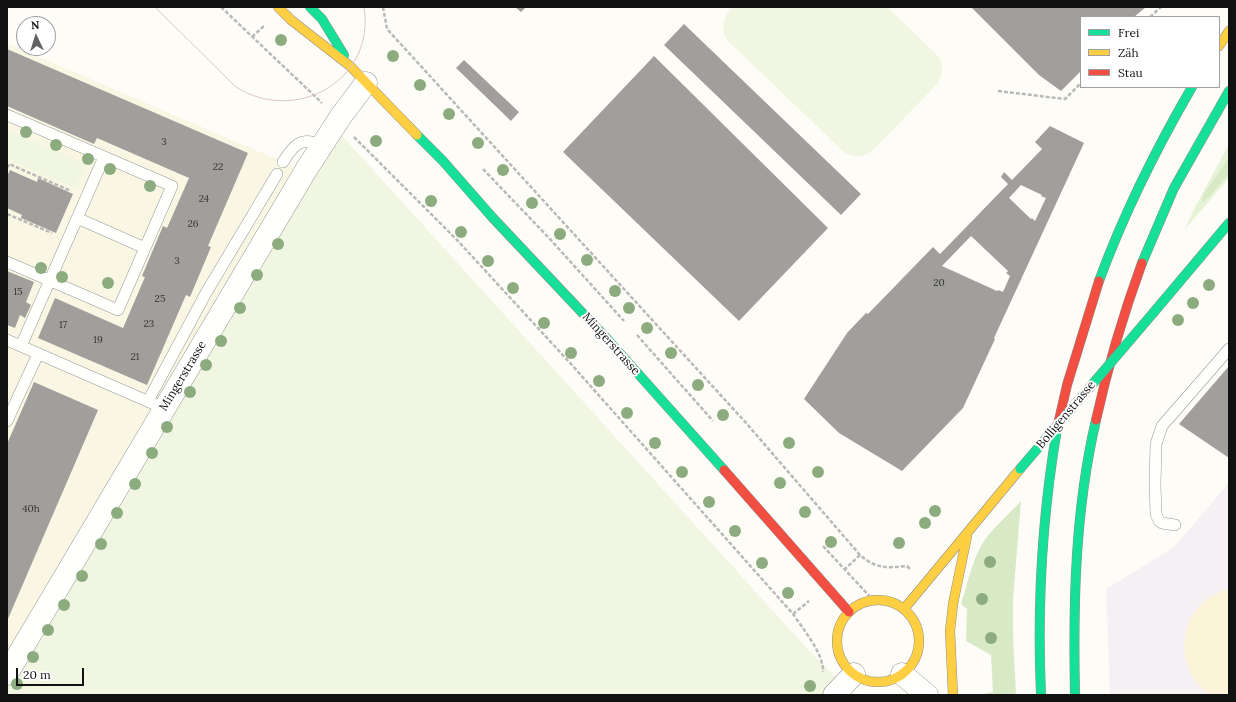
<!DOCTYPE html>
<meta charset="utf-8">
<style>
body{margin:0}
#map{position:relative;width:1236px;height:702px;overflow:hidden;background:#fdfcf7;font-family:Lora,serif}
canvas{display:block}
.frame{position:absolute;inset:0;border:8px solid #111;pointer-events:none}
.legend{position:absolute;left:1080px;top:16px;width:140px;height:72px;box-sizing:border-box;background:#fff;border:1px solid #a0a0a0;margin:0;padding:5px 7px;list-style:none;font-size:12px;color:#111}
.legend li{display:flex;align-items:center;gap:8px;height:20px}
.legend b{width:20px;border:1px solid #a0a0a0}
.north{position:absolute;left:16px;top:16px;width:40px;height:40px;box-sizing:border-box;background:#fff;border:1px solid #a0a0a0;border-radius:50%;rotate:356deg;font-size:11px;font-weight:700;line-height:16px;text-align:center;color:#111}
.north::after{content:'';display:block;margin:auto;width:14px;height:18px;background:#646362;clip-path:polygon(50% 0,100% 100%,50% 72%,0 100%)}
.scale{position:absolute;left:16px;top:668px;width:68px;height:18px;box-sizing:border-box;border:2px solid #111;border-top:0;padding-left:5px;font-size:12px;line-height:14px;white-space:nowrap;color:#111;-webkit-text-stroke:3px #fff;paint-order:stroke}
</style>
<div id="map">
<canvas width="1236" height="702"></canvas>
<div class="frame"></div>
<ul class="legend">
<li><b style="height:5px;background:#16e098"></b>Frei</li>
<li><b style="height:5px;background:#ffcf43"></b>Zäh</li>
<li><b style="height:5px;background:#f24e42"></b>Stau</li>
</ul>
<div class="north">N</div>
<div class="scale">20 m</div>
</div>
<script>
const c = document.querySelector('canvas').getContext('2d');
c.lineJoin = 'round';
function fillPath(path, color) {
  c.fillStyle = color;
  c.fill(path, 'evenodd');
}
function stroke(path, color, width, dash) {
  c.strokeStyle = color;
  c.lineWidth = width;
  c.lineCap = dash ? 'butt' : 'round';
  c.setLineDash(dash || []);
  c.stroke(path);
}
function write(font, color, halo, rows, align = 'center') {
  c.font = font + ' Lora,serif';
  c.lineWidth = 4;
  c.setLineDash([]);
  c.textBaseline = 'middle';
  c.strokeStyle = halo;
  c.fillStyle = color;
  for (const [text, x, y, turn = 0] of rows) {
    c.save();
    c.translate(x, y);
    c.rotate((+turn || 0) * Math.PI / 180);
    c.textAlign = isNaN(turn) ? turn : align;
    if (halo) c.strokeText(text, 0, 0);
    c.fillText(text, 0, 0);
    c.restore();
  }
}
fillPath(new Path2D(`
 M 1229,483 L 1229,695 L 1110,695 L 1106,589 L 1173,548 Z`), '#f5f0f3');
fillPath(new Path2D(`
 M 7,43 L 302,170 L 7,670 L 7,379 L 8,376 L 7,376 Z`), '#f9f7e4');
fillPath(new Path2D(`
 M 1229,144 L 1229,178 L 1185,229 L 1193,211 Z`), '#e7f3d7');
fillPath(new Path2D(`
 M 1229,158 L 1229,173 L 1211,195 L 1202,203 L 1203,195 Z
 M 1021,501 L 1013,599 L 1013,636 L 1016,695 L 980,695 L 993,692 L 991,655 L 966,641 L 967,609 L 961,604 C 967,586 971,565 980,548 C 987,533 1009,514 1021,501 Z`), '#d8eac5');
fillPath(new Path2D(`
 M 1229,589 L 1229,695 C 1224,695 1215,696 1210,695 C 1204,692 1197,683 1193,677 C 1173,641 1189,600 1229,589 Z`), '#fcf4d9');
fillPath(new Path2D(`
 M 733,7 L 887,7 L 939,57 C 944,66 943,75 937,84 L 872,151 C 863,158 853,158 844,152 L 727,40 C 720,27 723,17 733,7 Z
 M 335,128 L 812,654 L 837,678 L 822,695 L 7,695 L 7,679 Z
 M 7,130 L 86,164 L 75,188 L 7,159 Z`), '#f0f6e1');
fillPath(new Path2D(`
 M 515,7 L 526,7 L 521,12 Z
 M 971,7 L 1146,7 L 1134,17 L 1081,17 L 1081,71 L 1061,91 L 1039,75 Z
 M 684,24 L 861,194 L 841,215 L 664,45 Z
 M 7,49 L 248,153 L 208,246 L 211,247 L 190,297 L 186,295 L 147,385 L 38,338 L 55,298 L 123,328 L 145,277 L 142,276 L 163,226 L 167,228 L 189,178 L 97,138 L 94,144 L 7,106 Z
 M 654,56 L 828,228 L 739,321 L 563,152 Z
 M 464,60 L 519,112 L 511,121 L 456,68 Z
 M 1050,126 L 1084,143 L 994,338 L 995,339 L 963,408 L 902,471 L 839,433 L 804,399 L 847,333 L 866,313 L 868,314 L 933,247 L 940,254 L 1008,184 L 1001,177 L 1004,172 L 1012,180 L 1042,149 L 1035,142 ZM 1021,185 L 1042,195 L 1041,196 L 1046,198 L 1035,221 L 1032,218 L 1031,219 L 1009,198 ZM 971,236 L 1008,271 L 1006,273 L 1010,276 L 1003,292 L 998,290 L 997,291 L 942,266 Z
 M 10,170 L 37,182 L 38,178 L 73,194 L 56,233 L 21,218 L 22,215 L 7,208 L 7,176 Z
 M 7,271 L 34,282 L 26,302 L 31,305 L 25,318 L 20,315 L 15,328 L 7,325 Z
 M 1229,366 L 1229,458 L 1179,424 Z
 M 34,382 L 98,410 L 7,621 L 7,444 Z`), '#a19f9c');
const lane = new Path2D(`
 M 7,115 L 172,186 L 118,310 L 7,262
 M 283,162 C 293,146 301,135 321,146
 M 77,218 L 145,248
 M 7,340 L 154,404
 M 21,346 L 104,157
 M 148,401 L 206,293 L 277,174
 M 7,421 L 38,354
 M 1175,525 L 1162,523 L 1159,521 L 1156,514 L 1155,485 L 1156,444 L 1162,426 L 1229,349`);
const street = new Path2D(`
 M 7,674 L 306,170 L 341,116 L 366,83
 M 902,674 L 927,695
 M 834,695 L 854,674`);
const fast = new Path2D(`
 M 310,7 L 322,19 L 344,55
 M 417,135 L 443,161 L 492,217 L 608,340 L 724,470
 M 1142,263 L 1174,188 L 1229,91
 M 1099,281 C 1124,213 1156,149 1192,87
 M 1154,312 L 1229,223
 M 1041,695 C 1037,606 1042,517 1057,429
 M 1075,695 C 1073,603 1075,510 1096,420`);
const slow = new Path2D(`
 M 278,7 L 291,20 L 350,66 L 417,135
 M 1219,46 L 1229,31
 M837 641a41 41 0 1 1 82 0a41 41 0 1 1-82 0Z
 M 904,609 L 1020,469
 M 953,695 L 950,631 L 953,604 L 967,536`);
const jam = new Path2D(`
 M 1096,420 C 1108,366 1123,315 1142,263
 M 1057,429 L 1067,385 L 1099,281
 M 724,470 L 849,612`);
stroke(lane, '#979795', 12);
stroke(street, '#979795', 23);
stroke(fast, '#8e8d8b', 10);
stroke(slow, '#8e8d8b', 10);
stroke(jam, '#8e8d8b', 10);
stroke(new Path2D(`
 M 221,7 L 322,103
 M 383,7 L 387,29 L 747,424 L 860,555 C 876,569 887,568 907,566 L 910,569
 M 1150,17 L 1161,7
 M 252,37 L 265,25
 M 998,91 L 1065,99 L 1081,83
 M 354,137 L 458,241 L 571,364 L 793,614 C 803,629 824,654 823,672
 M 7,168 L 9,164 L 71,191
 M 483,169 L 549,238 L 624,321
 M 7,214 L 52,233
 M 637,335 L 713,421
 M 823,546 L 873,600
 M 844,570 L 860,555
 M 793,614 L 809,601`), '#b9b9b8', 2.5, [4, 2]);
stroke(lane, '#fffffe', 11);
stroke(street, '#fffffe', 22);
stroke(fast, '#16e098', 9);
stroke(slow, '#ffcf43', 9);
stroke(jam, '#f24e42', 9);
stroke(new Path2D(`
 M 155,7 L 236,87 C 296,125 376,80 364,7`), '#d9c6c7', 1);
const fastBridge = new Path2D(`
 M 1020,469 L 1154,312`);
stroke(fastBridge, '#8e8d8b', 10, []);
stroke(fastBridge, '#16e098', 9);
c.fillStyle = '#8cac80';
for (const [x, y] of [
 [281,40],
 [393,56],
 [420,85],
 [449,114],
 [26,132],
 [376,141],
 [478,143],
 [56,145],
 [88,159],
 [110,169],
 [503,170],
 [150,186],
 [431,201],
 [532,203],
 [461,232],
 [560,234],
 [278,244],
 [587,260],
 [488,261],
 [41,268],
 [257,275],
 [62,277],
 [108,283],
 [1209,285],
 [513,288],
 [615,291],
 [1193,303],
 [240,308],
 [629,308],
 [1178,320],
 [544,323],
 [647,328],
 [221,341],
 [571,353],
 [671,353],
 [206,365],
 [599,381],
 [698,385],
 [190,392],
 [627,413],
 [723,415],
 [167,427],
 [655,443],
 [789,443],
 [152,453],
 [682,472],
 [818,472],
 [780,483],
 [135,484],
 [709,502],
 [935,511],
 [805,512],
 [117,513],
 [925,523],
 [735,531],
 [831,542],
 [899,543],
 [101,544],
 [990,562],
 [762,563],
 [82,576],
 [788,593],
 [982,599],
 [64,605],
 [48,630],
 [991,638],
 [33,657],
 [17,684],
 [810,686]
]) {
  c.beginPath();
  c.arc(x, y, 6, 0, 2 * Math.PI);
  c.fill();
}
write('10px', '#353434', null, [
 ["3",164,142],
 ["22",218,167],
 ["24",204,199],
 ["26",193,224],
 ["3",177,261],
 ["20",939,283],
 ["15",18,292],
 ["25",160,299],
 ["23",149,324],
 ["17",63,325],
 ["19",98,340],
 ["21",135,357],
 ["40h",31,509]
]);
write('12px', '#111', '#fff', [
 ["Mingerstrasse",611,344,48],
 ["Mingerstrasse",183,376,-59],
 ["Bolligenstrasse",1066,415,-50]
]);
</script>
